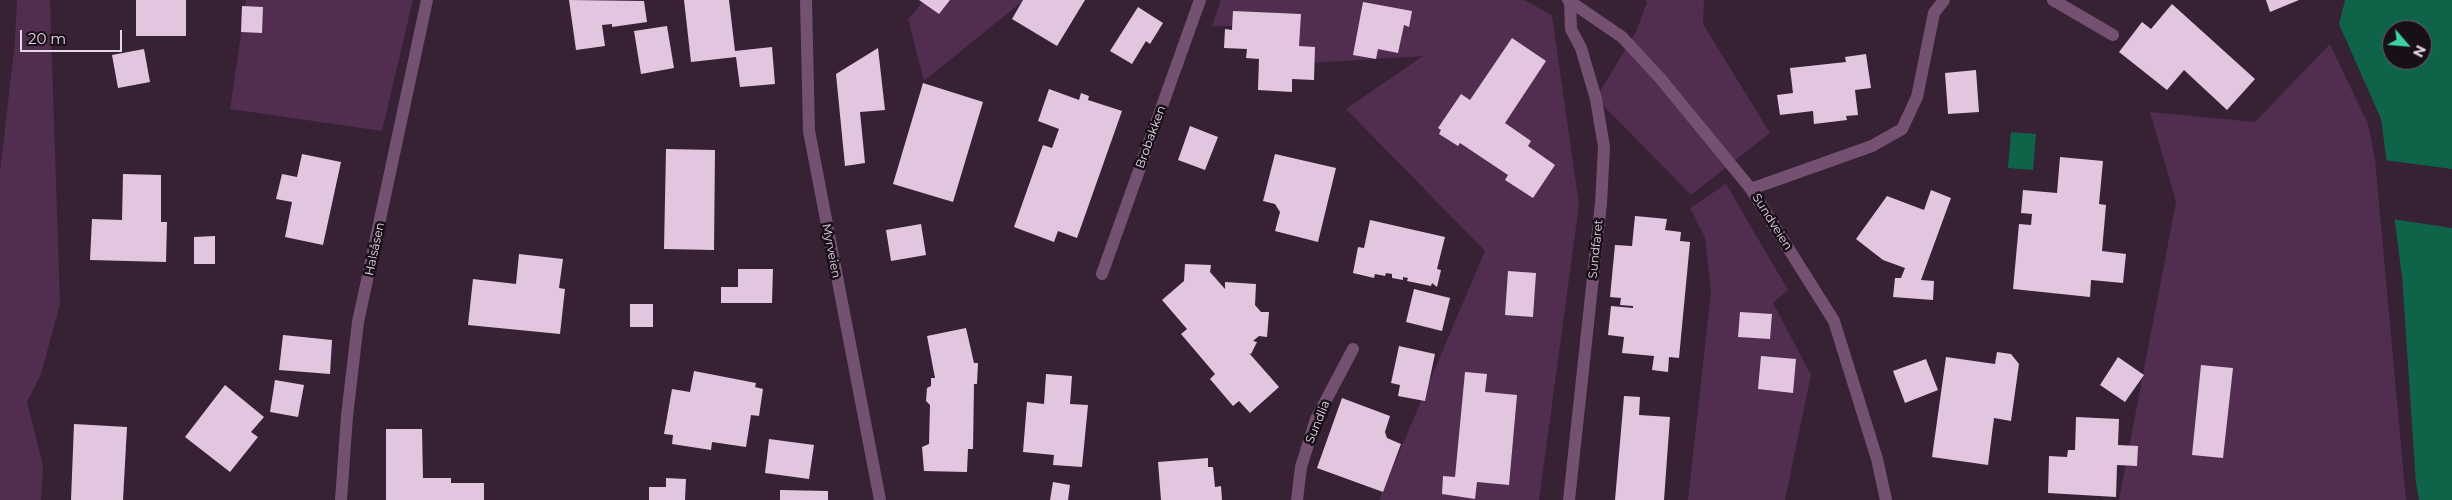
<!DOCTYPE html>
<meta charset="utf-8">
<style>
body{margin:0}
#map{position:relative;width:2452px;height:500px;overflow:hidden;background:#372135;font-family:Montserrat,sans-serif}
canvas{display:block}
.north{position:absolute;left:2382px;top:20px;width:50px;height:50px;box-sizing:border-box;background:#180f18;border:1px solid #6a5f6a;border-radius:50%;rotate:117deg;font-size:14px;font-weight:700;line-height:20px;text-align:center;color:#e5d7e4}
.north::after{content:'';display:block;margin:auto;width:18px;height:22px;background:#3dd4a3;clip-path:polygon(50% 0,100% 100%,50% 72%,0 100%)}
.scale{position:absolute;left:20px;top:30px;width:102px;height:22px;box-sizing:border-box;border:2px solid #e5d7e4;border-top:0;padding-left:6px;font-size:15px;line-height:18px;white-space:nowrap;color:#e5d7e4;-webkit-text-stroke:4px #180f18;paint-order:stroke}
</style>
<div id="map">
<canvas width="2452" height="500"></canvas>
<div class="north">N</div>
<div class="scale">20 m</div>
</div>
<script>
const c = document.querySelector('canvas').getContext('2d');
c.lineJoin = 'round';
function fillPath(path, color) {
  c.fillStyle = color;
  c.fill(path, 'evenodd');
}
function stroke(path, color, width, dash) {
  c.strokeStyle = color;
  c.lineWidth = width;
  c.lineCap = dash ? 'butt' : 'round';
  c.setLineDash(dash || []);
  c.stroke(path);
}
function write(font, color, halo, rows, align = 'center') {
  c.font = font + ' Montserrat,sans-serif';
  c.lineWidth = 5;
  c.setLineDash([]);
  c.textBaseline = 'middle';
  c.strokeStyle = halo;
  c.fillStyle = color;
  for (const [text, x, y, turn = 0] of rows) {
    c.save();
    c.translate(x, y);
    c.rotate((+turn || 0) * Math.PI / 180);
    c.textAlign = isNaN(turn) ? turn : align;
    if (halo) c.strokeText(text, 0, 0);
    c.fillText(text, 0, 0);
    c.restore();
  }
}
fillPath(new Path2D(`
 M 17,0 L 50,0 L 60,304 L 41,374 L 27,402 L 43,466 L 41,500 L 0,500 L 0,173 L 15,41 Z
 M 246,0 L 413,0 L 382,131 L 230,109 Z
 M 925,0 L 1024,0 L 924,81 L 908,19 Z
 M 1221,0 L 1524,0 L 1552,15 L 1579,205 L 1539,500 L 1379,500 L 1485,251 L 1346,109 L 1423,56 L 1311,63 L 1259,26 L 1212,26 Z
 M 1645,0 L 1704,0 L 1703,24 L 1770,133 L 1691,195 L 1596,98 L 1636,32 L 1647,2 Z
 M 2330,44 L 2368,124 L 2375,159 L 2406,500 L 2119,500 L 2176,202 L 2150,112 L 2255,122 Z
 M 1726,184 L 1788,290 L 1773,303 L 1811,375 L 1785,500 L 1688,500 L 1711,290 L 1705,238 L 1690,208 Z`), '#512d4f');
fillPath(new Path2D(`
 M 2345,0 L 2452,0 L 2452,500 L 2419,500 L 2416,483 L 2402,276 L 2381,119 L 2339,24 ZM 2392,30 L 2422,30 L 2422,60 L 2392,60 Z
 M 2011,132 L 2036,134 L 2033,170 L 2008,168 Z`), '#0e6349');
fillPath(new Path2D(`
 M 2384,160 L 2452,169 L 2452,228 L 2392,219 Z`), '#372135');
fillPath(new Path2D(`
 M 136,0 L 186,0 L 186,36 L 136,36 Z
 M 569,0 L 644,1 L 647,22 L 612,27 L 612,24 L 602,25 L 605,46 L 576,50 Z
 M 684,0 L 729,0 L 735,51 L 772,47 L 775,84 L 740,87 L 736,57 L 691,62 Z
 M 919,0 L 950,0 L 939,14 Z
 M 1023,0 L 1085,0 L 1057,46 L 1012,19 Z
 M 2266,0 L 2299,0 L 2270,12 Z
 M 1363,2 L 1412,11 L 1409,27 L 1404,25 L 1398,53 L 1378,49 L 1376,59 L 1353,55 Z
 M 2172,4 L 2255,79 L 2227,110 L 2184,70 L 2167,90 L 2119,52 L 2142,22 L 2151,29 Z
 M 242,6 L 263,7 L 262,33 L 241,32 Z
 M 1138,7 L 1163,23 L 1150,44 L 1146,41 L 1132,64 L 1110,51 Z
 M 1233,11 L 1301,14 L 1299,46 L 1315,47 L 1314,80 L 1292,79 L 1292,92 L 1258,90 L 1259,59 L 1246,58 L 1247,49 L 1224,48 L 1225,29 L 1232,30 Z
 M 667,26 L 674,68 L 641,74 L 634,31 Z
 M 1512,38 L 1546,61 L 1505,123 L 1531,141 L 1528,146 L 1555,165 L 1533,198 L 1505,180 L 1508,175 L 1460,143 L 1458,146 L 1439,134 L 1441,130 L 1438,128 L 1461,94 L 1470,100 Z
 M 878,48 L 885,110 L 860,112 L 865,163 L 845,166 L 836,74 Z
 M 144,49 L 150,82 L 118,88 L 112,55 Z
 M 1866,54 L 1871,88 L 1855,90 L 1858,115 L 1846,116 L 1847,120 L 1814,124 L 1813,111 L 1780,115 L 1777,95 L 1793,93 L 1790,68 L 1846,62 L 1845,57 Z
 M 1976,70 L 1979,112 L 1948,114 L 1945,73 Z
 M 923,83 L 983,102 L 953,202 L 893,184 Z
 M 1049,89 L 1079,100 L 1081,93 L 1089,96 L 1088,100 L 1122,111 L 1077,238 L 1058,231 L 1054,242 L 1014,227 L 1043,145 L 1052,148 L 1059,129 L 1038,121 Z
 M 1190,126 L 1218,137 L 1205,170 L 1178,160 Z
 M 666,149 L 715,150 L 714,250 L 664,249 Z
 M 302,154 L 341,162 L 323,245 L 285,237 L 292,202 L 276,199 L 282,174 L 297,177 Z
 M 1275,154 L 1336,168 L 1318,242 L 1275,231 L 1280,212 L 1275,204 L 1263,201 Z
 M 2060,157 L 2103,161 L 2099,204 L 2106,205 L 2102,251 L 2126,254 L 2123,283 L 2091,280 L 2090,297 L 2013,289 L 2019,224 L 2031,225 L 2032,214 L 2021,213 L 2023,190 L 2057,193 Z
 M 123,174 L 161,175 L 161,222 L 167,222 L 166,262 L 90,260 L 92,219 L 122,220 Z
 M 1931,190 L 1951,198 L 1921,280 L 1934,281 L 1933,300 L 1893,297 L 1895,278 L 1901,278 L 1905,268 L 1883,260 L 1856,239 L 1887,196 L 1924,210 Z
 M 1635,216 L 1667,219 L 1665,230 L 1681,232 L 1680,241 L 1690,242 L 1679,358 L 1669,357 L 1668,372 L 1652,370 L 1654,356 L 1622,353 L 1624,337 L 1608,335 L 1611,306 L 1633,308 L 1633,306 L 1620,305 L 1621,298 L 1610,297 L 1615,245 L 1632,246 Z
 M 1370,220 L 1445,237 L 1437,269 L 1441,270 L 1437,287 L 1432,283 L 1431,286 L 1407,281 L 1408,278 L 1403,277 L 1403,280 L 1392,278 L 1392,274 L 1386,273 L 1385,276 L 1375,274 L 1374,278 L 1353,273 L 1358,247 L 1364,248 Z
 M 921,224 L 926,255 L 891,261 L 886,230 Z
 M 215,236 L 215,264 L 194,264 L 194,237 Z
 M 519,254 L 563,259 L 559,288 L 565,289 L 560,334 L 468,325 L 473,279 L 516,284 Z
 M 1185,264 L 1211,265 L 1210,272 L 1225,289 L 1225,282 L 1256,284 L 1255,305 L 1261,312 L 1269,312 L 1267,337 L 1259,336 L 1253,341 L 1257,342 L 1251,354 L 1249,353 L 1279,387 L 1250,413 L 1239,401 L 1233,406 L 1210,379 L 1215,374 L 1181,334 L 1187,329 L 1162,300 L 1184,281 Z
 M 738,269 L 773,269 L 772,303 L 721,303 L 721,287 L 738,287 Z
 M 1508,271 L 1536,273 L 1533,317 L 1505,315 Z
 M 1414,289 L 1450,298 L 1442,331 L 1406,322 Z
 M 630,304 L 653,304 L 653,327 L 630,327 Z
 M 1740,312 L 1772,314 L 1770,339 L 1738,337 Z
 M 966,328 L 974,363 L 978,363 L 977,384 L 974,384 L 973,449 L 968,449 L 967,472 L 924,471 L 922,447 L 929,444 L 930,405 L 926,401 L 927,388 L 931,386 L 931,378 L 935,378 L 927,336 Z
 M 283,335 L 332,340 L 330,374 L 279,370 Z
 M 1399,346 L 1435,354 L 1425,401 L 1398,396 L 1400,385 L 1391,383 Z
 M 1997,352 L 2011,354 L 2019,364 L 2011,421 L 1994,418 L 1988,465 L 1932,457 L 1946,357 L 1995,364 Z
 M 1761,356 L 1796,359 L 1793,393 L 1758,389 Z
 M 2118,357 L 2144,375 L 2125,402 L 2100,385 Z
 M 1926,359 L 1938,390 L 1905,403 L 1893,371 Z
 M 2201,365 L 2233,368 L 2223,458 L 2192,455 Z
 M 694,371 L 756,383 L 755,387 L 763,389 L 759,416 L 751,415 L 746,447 L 712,442 L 711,450 L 672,444 L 673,435 L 664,434 L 672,389 L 690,392 Z
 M 1465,372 L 1487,374 L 1485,392 L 1517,395 L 1509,485 L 1477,482 L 1475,499 L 1442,494 L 1443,476 L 1455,477 Z
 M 1046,374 L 1072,376 L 1070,404 L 1088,405 L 1082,467 L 1053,465 L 1054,455 L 1023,452 L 1027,402 L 1044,404 Z
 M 275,380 L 304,385 L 298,417 L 270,412 Z
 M 225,385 L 264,417 L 251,432 L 258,437 L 230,472 L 185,437 Z
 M 1624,396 L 1640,397 L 1639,415 L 1670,417 L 1664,500 L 1615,500 Z
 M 1342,398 L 1390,416 L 1385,432 L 1387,438 L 1401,444 L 1383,492 L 1317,468 Z
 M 2076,417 L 2119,419 L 2118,445 L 2138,446 L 2137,466 L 2117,465 L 2116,497 L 2048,493 L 2049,456 L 2067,457 L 2068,450 L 2075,450 Z
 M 74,424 L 127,427 L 123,500 L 71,500 Z
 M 386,429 L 422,429 L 423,478 L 451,478 L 451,483 L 484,483 L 484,500 L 386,500 Z
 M 769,439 L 814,445 L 809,479 L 765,473 Z
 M 1208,458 L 1208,467 L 1213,467 L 1215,487 L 1221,486 L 1222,500 L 1161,500 L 1158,462 Z
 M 666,478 L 686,479 L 685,500 L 649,500 L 649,487 L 666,487 Z
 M 1053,482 L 1070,485 L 1068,500 L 1050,500 Z
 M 780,490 L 828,491 L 828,500 L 780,500 Z`), '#e2c6df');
stroke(new Path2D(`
 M 2053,0 L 2113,35
 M 1751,189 L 1872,146 L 1902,129 L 1917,97 L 1934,13 L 1944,0
 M 1102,274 L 1200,0`), '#745171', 12);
stroke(new Path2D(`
 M 806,0 L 809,131 L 880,500
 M 1568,0 L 1622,37 L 1660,78 L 1751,189 L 1834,321 L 1877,459 L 1886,500
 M 341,500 L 347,416 L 358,322 L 427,0
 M 1297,500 L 1301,467 L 1316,419 L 1353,349
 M 1569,500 L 1601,203 L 1604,147 L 1596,99 L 1581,48 L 1571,29 L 1570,2`), '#745171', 12);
write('12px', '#e5d7e4', '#180f18', [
 ["Brobakken",1151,137,-70],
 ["Sundveien",1772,222,58],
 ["Halsåsen",375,249,-78],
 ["Sundfaret",1596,249,-84],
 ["Myrveien",831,251,79],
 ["Sundlia",1318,422,-68]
]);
</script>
